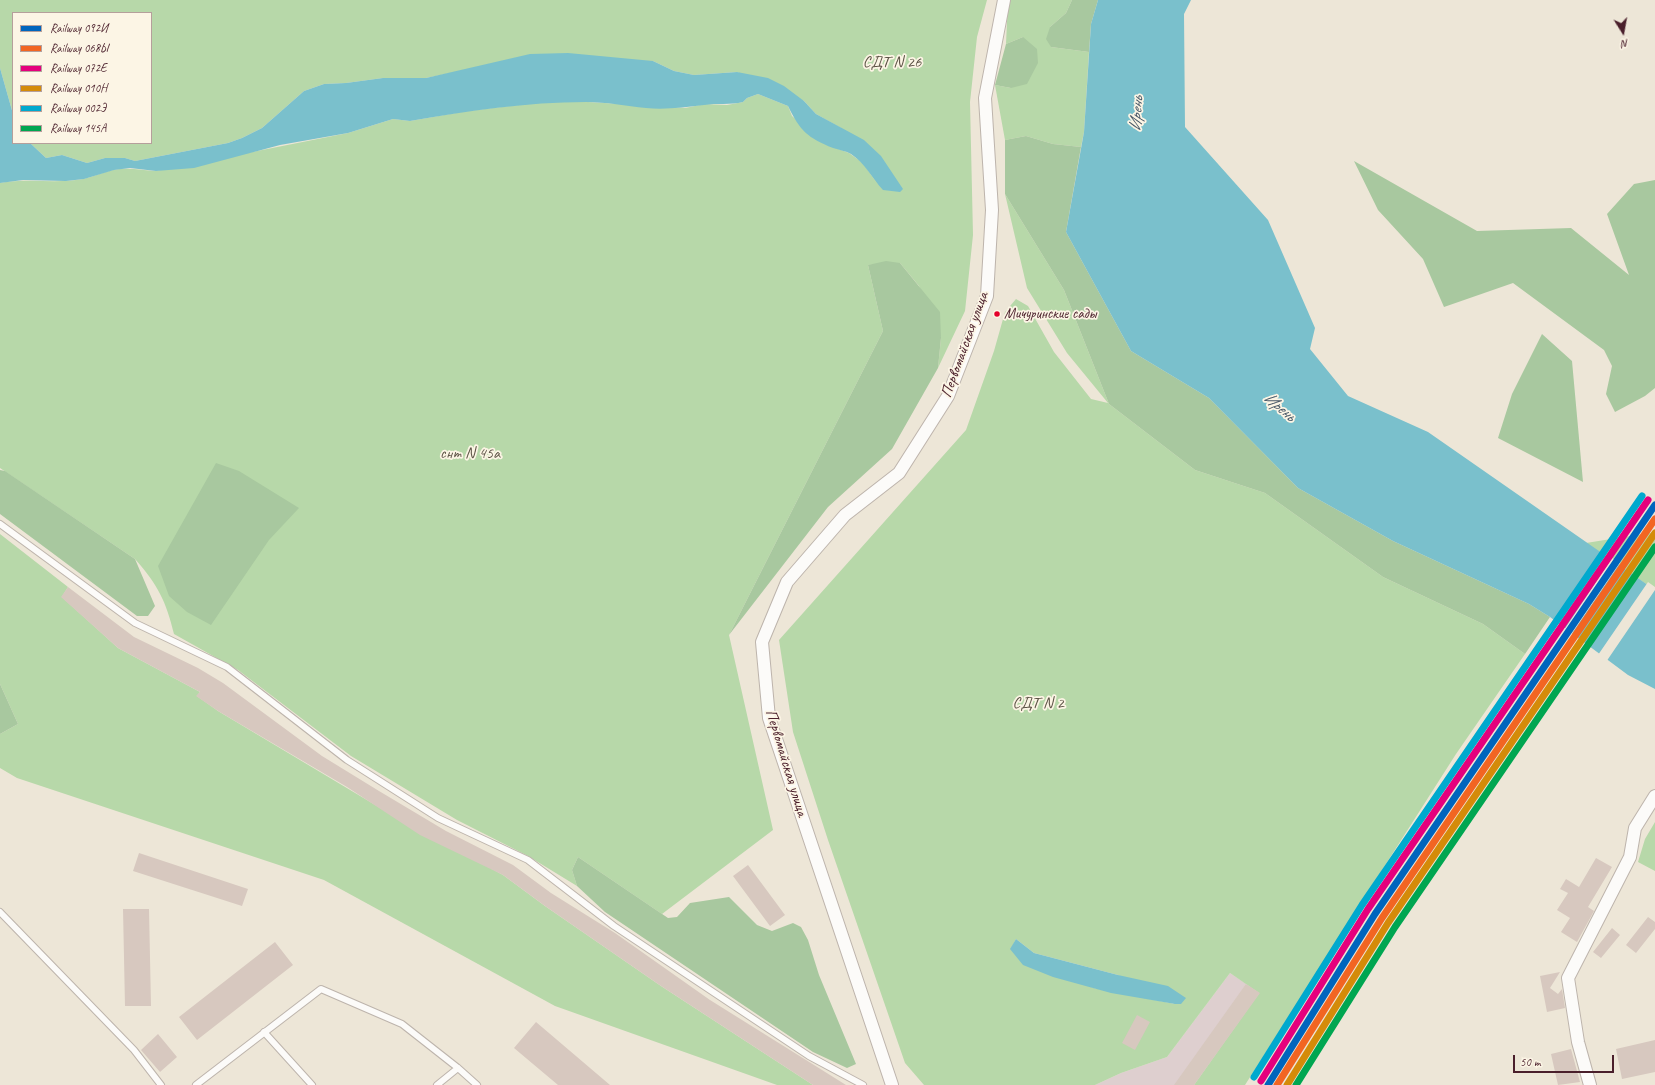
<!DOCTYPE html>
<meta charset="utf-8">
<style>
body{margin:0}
#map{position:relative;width:1655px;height:1085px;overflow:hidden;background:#ede6d7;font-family:Caveat,sans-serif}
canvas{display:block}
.legend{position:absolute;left:12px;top:12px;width:140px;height:132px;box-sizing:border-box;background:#fcf5e5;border:1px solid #b59f9b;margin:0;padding:5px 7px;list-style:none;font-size:12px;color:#4a1f2b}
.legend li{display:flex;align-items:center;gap:8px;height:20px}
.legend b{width:20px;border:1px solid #b59f9b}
.north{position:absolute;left:1603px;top:12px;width:40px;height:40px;-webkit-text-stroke:3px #fcf5e5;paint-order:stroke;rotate:169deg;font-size:11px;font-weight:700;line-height:16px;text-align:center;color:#4a1f2b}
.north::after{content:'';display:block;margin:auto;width:14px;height:18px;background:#4a1f2b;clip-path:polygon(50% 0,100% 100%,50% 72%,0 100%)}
.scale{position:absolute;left:1513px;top:1055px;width:101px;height:18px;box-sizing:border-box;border:2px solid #4a1f2b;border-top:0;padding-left:5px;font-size:12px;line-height:14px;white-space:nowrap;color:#4a1f2b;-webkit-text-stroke:3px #fcf5e5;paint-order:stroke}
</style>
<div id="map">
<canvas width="1655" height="1085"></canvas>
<ul class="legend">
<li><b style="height:5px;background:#0065bd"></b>Railway 092И</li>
<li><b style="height:5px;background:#f26522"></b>Railway 068Ы</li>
<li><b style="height:5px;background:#e5007d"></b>Railway 072Е</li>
<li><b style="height:5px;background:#d48b09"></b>Railway 010Н</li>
<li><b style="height:5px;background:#00a9ce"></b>Railway 002Э</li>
<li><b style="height:5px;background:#00a651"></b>Railway 145А</li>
</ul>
<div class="north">N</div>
<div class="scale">50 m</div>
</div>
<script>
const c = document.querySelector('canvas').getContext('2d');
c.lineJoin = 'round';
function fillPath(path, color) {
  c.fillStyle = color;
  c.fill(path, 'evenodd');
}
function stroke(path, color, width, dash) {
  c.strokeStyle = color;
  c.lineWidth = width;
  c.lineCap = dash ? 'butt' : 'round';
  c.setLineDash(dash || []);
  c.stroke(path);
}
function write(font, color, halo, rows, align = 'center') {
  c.font = font + ' Caveat,sans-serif';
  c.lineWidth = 3.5;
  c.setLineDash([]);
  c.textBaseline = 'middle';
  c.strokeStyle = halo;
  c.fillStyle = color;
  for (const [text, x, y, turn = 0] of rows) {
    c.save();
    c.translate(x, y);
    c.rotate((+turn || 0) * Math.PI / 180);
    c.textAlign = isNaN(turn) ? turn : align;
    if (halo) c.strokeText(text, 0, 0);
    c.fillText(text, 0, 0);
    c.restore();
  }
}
fillPath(new Path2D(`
 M 1230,973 L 1260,993 L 1194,1085 L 1095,1085 L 1121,1073 L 1167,1057 Z`), '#decfcf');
fillPath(new Path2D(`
 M 0,0 L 987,0 L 977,37 L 970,102 L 973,235 L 965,311 L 938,368 L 941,338 L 919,286 L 900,263 L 868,265 L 883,331 L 729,635 L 773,830 L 662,914 L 578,857 L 572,870 L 577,886 L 528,856 L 457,820 L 351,756 L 238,670 L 174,634 C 166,601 158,585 135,559 L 0,468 L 0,183 C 28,178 56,184 83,179 C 93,177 103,172 113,170 C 127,167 142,170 156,171 L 348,133 L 393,119 L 410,121 L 467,111 L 544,102 L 588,102 L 685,108 L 705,104 L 727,105 L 743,102 L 747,98 L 758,94 L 788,106 L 792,116 L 825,144 L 849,153 L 863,163 L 876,182 L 841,128 L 816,114 L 804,101 L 737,72 L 694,75 L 674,71 L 653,61 L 456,72 L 426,78 L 383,78 L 346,83 L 324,84 L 304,91 L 262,128 L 242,138 L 228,143 L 135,161 L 125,158 L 105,158 L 87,163 L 62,155 L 46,158 L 30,143 L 151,143 L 151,13 L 13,13 L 13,114 L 0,68 Z
 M 1008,0 L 1072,0 L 1066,13 L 1050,27 L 1051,47 L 1089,52 L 1084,132 L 1081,147 L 1053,144 L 1026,136 L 1005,140 L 995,85 L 1011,88 L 1023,37 L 1006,44 Z
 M 1005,194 L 1064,290 L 1109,404 L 1195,470 L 1265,493 L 1383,577 L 1483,624 L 1525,654 L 1456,754 L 1245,1085 L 1194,1085 L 1259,993 L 1230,973 L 1167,1057 L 1121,1073 L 1095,1085 L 924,1085 L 905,1063 L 828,840 L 793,732 L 779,640 L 966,430 L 994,351 L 1005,312 L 1016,299 L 1028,306 L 1054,352 L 1091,399 L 1108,403 L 1067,353 L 1027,288 ZM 1016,939 L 1034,953 L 1118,975 L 1175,1004 L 1094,988 L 1078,982 L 1011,949 Z
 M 1655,532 L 1655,590 L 1586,543 Z
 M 0,534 L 68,587 L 62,597 L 118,648 L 200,692 L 197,696 L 218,711 L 387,812 L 503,875 L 545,906 L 661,986 L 813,1085 L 777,1085 L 555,1006 L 324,880 L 17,778 L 0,768 L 0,734 L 18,724 L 0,684 Z
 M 1655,822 L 1655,871 L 1638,862 L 1645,839 Z`), '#b7d8a9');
fillPath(new Path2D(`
 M 1072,0 L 1098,0 L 1091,24 L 1089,52 L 1051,47 L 1046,39 L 1050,27 L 1066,13 Z
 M 1023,37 L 1037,49 L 1038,63 L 1027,84 L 1011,88 L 995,85 L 1006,44 Z
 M 1026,136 L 1053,144 L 1081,147 L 1066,232 L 1131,351 L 1209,398 L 1298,488 L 1393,541 L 1529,604 L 1550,617 L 1525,654 L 1483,624 L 1383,577 L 1265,493 L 1195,470 L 1109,404 L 1064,290 L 1005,194 L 1005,140 Z
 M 1354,161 L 1477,231 L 1571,228 L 1629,275 L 1607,214 L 1634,184 L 1655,180 L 1655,388 L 1645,396 L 1615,412 L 1606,394 L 1612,366 L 1604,350 L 1513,283 L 1444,307 L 1423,259 L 1378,210 Z
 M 886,261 L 900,263 L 940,312 L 941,338 L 938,368 L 892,449 L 828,507 L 729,635 L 883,331 L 868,265 Z
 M 1542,334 L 1572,361 L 1583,482 L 1498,438 L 1512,394 Z
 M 216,463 L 239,471 L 299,508 L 269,540 L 211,625 L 187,612 L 169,596 L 158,566 Z
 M 0,470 L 5,471 L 135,559 L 155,606 L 148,616 L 137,616 L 0,514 Z
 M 0,684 L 18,724 L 0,734 Z
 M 578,857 L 668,918 L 677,917 L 690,903 L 729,897 L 757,925 L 772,931 L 793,923 L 801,927 L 808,940 L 819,975 L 856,1064 L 847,1068 L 813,1052 L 605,912 L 577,886 L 572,870 Z`), '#a8c89f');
fillPath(new Path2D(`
 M 1098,0 L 1191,0 L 1184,14 L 1185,127 L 1268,220 L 1315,328 L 1310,349 L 1348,396 L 1428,432 L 1655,590 L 1655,689 L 1628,675 L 1550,617 L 1529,604 L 1393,541 L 1298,488 L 1209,398 L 1131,351 L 1066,232 L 1084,132 L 1091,24 Z
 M 568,53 L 653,61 L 674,71 L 694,75 L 737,72 L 768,78 L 784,86 L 804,101 L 816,114 L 864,140 L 881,156 L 903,189 L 900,192 L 883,190 C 872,178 865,163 851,154 C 846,151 839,150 833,148 C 808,138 800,131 788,106 L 758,94 L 747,98 L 743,102 C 730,105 717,103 704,105 C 685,107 666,110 646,108 C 626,106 606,102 586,102 C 526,102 469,111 410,121 L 393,119 L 348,133 L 280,145 L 194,168 L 156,171 L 130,168 L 114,170 L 84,179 L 66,181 L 23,180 L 0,183 L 0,68 L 13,114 L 13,143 L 30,143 L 46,158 L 62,155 L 87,163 L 105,158 L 125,158 L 135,161 L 228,143 L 242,138 L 262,128 L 304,91 L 324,84 L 346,83 L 383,78 L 426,78 L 530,54 Z
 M 1016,939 L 1034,953 L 1118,975 L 1168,986 L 1186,998 L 1181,1004 L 1175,1004 L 1111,993 L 1053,977 L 1023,965 L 1010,949 Z`), '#7ac0cc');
fillPath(new Path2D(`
 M 1612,558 L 1620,563 L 1571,635 L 1564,630 Z
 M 1648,582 L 1655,587 L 1655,590 L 1606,662 L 1598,655 Z`), '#ede6d7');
fillPath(new Path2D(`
 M 68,587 L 134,637 L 198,668 L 223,683 L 322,756 L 379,791 L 446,831 L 513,865 L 551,893 L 615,933 L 710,1000 L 846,1085 L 813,1085 L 661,986 L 545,906 L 503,875 L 420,835 L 347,787 L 218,711 L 196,696 L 200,692 L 118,648 L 61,597 Z
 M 139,853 L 248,889 L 242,906 L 133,871 Z
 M 1596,858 L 1612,867 L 1588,907 L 1594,911 L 1577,942 L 1561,932 L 1570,918 L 1557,910 L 1568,893 L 1560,889 L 1566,879 L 1579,887 Z
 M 748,865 L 785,915 L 770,926 L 733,876 Z
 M 123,909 L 149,909 L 151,1006 L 125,1006 Z
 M 1648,917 L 1655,922 L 1655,929 L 1636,953 L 1626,945 Z
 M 1612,928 L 1620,935 L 1601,958 L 1593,952 Z
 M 275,942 L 293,965 L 197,1040 L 179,1017 Z
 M 1560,972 L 1550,988 L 1558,994 L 1562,989 L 1565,1008 L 1547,1012 L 1540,976 Z
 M 1246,984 L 1260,993 L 1194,1085 L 1174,1085 Z
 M 1137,1015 L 1150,1022 L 1135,1050 L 1122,1043 Z
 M 536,1022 L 610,1085 L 558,1085 L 514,1048 Z
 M 158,1034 L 177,1057 L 160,1072 L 141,1050 Z
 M 1655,1040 L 1655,1072 L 1622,1079 L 1616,1049 Z
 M 1571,1049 L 1580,1082 L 1558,1085 L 1551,1054 Z`), '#d7c8bf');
const lane = new Path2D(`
 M 0,524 L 135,623 L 227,667 L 347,760 L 438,818 L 528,860 L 614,926 L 809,1056 L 863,1085
 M 0,912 L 134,1050 L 161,1085
 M 264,1032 L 312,1085
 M 196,1085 L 321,989 L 402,1024 L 458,1068 L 477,1085
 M 437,1085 L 458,1068`);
const street = new Path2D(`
 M 892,1085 L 769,718 L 762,642 L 787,582 L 845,515 L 899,473 L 948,396 L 987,296 L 992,210 L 985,98 L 1004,0
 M 1590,1085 L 1578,1042 L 1568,978 L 1630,857 L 1635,828 L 1655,796`);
stroke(lane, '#bdb4ac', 8);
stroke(street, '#bdb4ac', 14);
stroke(lane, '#fcfbf9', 6);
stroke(street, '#fcfbf9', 12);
stroke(new Path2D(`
 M 1268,1085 L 1375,914 L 1655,505`), '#0065bd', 7);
stroke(new Path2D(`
 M 1277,1085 L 1382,918 L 1655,519`), '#f26522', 7);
stroke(new Path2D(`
 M 1261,1081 L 1368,909 L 1648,500`), '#e5007d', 7);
stroke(new Path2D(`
 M 1287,1085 L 1388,923 L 1655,533`), '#d48b09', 7);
stroke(new Path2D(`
 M 1254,1077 L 1362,905 L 1642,496`), '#00a9ce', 7);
stroke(new Path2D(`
 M 1296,1085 L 1395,927 L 1655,547`), '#00a651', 7);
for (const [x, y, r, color] of [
 [997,314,3.5,"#e4002b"]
]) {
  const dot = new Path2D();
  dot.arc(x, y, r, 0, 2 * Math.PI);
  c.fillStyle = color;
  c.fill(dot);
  stroke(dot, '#fcf5e5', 1.5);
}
write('15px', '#4a1f2b', '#fcf5e5', [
 ["Мичуринские сады",1004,314]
], 'left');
write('16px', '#5d5346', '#fcf5e5', [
 ["СДТ N 26",892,63],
 ["снт N 45а",470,454],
 ["СДТ N 2",1038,704]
]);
write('16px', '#4a1f2b', '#fcf5e5', [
 ["Первомайская улица",965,345,-70],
 ["Первомайская улица",786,763,73]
]);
write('italic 17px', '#495969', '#fcf5e5', [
 ["Ирень",1137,114,-86],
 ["Ирень",1279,407,40]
]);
</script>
